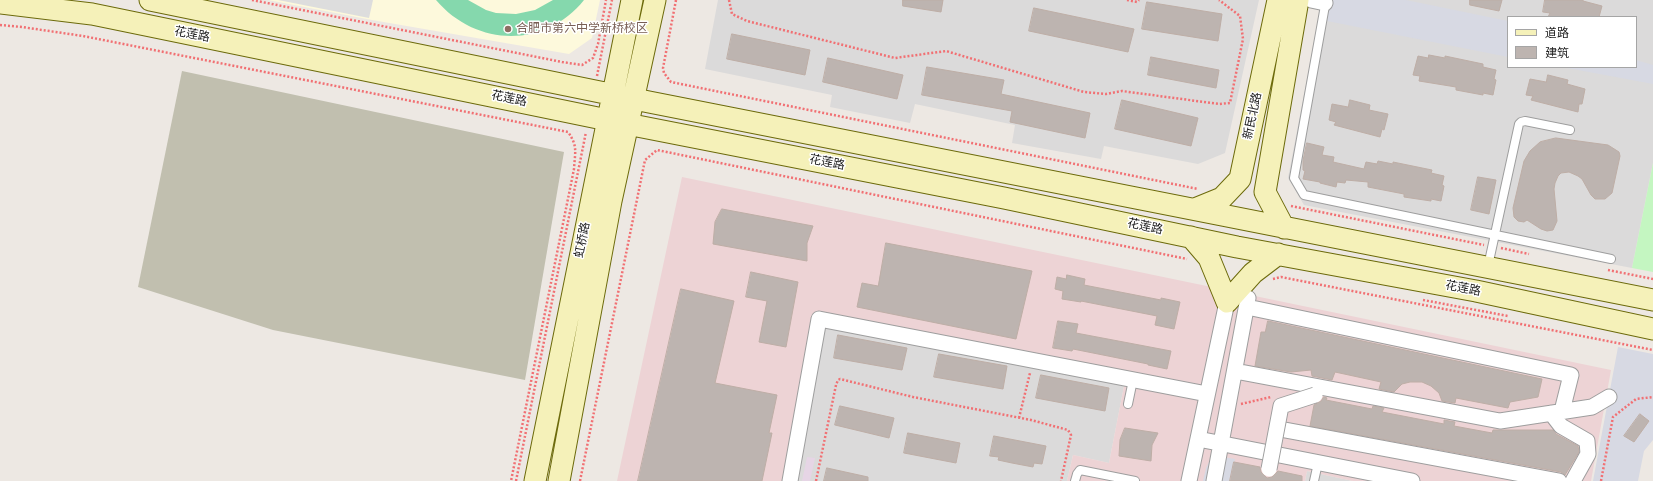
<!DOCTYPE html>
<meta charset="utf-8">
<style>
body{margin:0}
#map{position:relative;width:1653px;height:481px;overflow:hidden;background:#ede8e3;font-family:"Sofia Sans Condensed","Noto Sans SC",sans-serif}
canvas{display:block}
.legend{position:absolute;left:1507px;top:16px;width:130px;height:52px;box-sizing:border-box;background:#fff;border:1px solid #a5a5a5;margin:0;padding:5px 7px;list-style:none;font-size:12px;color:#1d1d1d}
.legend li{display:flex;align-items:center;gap:8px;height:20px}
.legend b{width:20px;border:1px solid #a5a5a5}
</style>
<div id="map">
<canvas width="1653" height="481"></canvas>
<ul class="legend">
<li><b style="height:5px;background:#f5f1b9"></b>道路</li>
<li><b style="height:11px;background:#bdb4b0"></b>建筑</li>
</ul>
</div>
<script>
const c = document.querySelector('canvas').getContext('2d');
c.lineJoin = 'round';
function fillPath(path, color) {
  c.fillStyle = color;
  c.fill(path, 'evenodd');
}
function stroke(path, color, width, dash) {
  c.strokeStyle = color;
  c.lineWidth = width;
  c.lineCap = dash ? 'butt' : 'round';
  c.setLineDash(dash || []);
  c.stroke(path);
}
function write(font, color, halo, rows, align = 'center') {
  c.font = font + ' "Sofia Sans Condensed","Noto Sans SC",sans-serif';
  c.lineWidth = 3;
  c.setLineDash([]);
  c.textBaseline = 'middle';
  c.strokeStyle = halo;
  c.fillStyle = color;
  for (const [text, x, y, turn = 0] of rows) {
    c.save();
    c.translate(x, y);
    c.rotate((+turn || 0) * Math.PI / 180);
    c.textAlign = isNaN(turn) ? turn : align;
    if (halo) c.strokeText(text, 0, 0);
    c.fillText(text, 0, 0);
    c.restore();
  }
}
fillPath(new Path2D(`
 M 718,0 L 1259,0 L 1225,153 L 1198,164 L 1104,146 L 1101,159 L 1012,143 L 1015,125 L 915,104 L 910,123 L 830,107 L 832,95 L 705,69 Z
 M 1322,0 L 1653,0 L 1653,163 L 1632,268 L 1304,205 L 1288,178 ZM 1508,17 L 1636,17 L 1636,67 L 1508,67 Z
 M 813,320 L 1124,386 L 1109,463 L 1073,455 L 1067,481 L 782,481 Z
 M 1307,471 L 1353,481 L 1305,481 Z`), '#dbdada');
fillPath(new Path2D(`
 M 682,177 L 1611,370 L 1591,481 L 1353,481 L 1307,471 L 1305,481 L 1067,481 L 1073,455 L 1109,463 L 1124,386 L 813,320 L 782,481 L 617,481 Z`), '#edd3d5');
fillPath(new Path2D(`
 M 807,457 L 815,458 L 810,481 L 802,481 Z`), '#e6d5e5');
fillPath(new Path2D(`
 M 268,0 L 600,0 L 592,38 L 569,54 L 372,20 Z`), '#fdf9dc');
fillPath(new Path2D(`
 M 182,71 L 564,152 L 525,380 L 273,330 L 138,287 Z`), '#c1bfaf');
fillPath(new Path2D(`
 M 1653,163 L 1653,272 L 1632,268 Z`), '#c4f6c1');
fillPath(new Path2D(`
 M 436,0 L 468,0 L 486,10 L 496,13 L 516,14 L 535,10 L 553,0 L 584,0 C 545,49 476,47 436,0 Z`), '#85d8ad');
fillPath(new Path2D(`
 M 278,0 L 373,0 L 369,18 Z`), '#ddd');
fillPath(new Path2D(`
 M 1326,0 L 1406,0 L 1508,21 L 1508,57 L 1322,20 Z
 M 1636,60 L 1653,65 L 1653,84 L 1562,67 L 1636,67 Z
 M 1618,347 L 1653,354 L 1653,440 L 1644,451 L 1638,481 L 1593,481 Z
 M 1217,456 L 1235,459 L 1230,481 L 1203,481 L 1206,468 L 1210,460 Z`), '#d7d9e3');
const building = new Path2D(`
 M 903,0 L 943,0 L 941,12 L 903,6 Z
 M 1470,0 L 1502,0 L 1499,11 L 1470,5 Z
 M 1545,0 L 1583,0 L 1583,1 L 1602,6 L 1599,17 L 1548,17 L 1550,13 L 1543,12 Z
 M 1147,2 L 1222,14 L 1218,41 L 1142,29 Z
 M 1034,8 L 1134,29 L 1128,52 L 1029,31 Z
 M 732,34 L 810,50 L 805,75 L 727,59 Z
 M 1429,55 L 1445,58 L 1445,56 L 1483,64 L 1483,67 L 1496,70 L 1494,79 L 1496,80 L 1493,95 L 1483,93 L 1483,95 L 1456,90 L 1456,87 L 1419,81 L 1420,76 L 1413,75 L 1418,56 L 1428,58 Z
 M 1151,57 L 1219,70 L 1216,88 L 1148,75 Z
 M 828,58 L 903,75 L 897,99 L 823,82 Z
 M 927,67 L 1004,80 L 1001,94 L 1090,113 L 1085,138 L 1010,122 L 1012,111 L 922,95 Z
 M 1548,75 L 1568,80 L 1567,84 L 1585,89 L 1582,104 L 1579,104 L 1578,112 L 1531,100 L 1533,96 L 1526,95 L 1530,79 L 1546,82 Z
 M 1122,100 L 1198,118 L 1191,146 L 1115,129 Z
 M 1350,100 L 1370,105 L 1369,110 L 1388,114 L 1384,130 L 1382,129 L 1380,137 L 1334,125 L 1336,122 L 1329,120 L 1332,104 L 1348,107 Z
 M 1556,138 L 1608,145 L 1619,152 L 1620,156 L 1612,193 L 1605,199 L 1595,199 L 1591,195 L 1582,179 L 1578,176 L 1569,172 L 1561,173 L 1558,176 L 1555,183 L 1554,189 L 1557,221 L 1553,230 L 1547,231 L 1541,229 L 1527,220 L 1524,222 L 1518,221 L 1514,217 L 1513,208 L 1524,161 L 1530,151 L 1540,142 Z
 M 1307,143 L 1324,147 L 1322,155 L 1334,157 L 1333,162 L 1364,169 L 1366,162 L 1377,164 L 1378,161 L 1393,164 L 1393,162 L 1432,170 L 1431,173 L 1444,176 L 1442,185 L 1444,186 L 1441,201 L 1431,199 L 1431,201 L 1404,197 L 1404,194 L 1368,187 L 1368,182 L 1346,180 L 1345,183 L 1337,182 L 1336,187 L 1320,183 L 1320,182 L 1303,179 L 1305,171 L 1303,170 L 1303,161 Z
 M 1478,177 L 1496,180 L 1489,214 L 1471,210 Z
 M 722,209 L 813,226 L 807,243 L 807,261 L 713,244 L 715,222 Z
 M 886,243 L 1032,271 L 1016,339 L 857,307 L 862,283 L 878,286 Z
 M 751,272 L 798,282 L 786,347 L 759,342 L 767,301 L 746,297 Z
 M 1067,275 L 1085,279 L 1084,285 L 1161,300 L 1161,298 L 1180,302 L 1174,329 L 1155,325 L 1157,316 L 1081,301 L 1081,302 L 1062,299 L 1063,291 L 1055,289 L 1057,277 L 1066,279 Z
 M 681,289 L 734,301 L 715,383 L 777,395 L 769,433 L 772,433 L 762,481 L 638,481 Z
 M 1058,321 L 1078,324 L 1076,333 L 1171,351 L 1167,369 L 1148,365 L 1148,364 L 1073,349 L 1072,351 L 1053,348 Z
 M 1268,321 L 1542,379 L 1538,397 L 1510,402 L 1508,408 L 1456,398 L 1455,403 L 1442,401 L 1439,393 L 1431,386 L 1422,382 L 1410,382 L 1402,384 L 1394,392 L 1379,389 L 1381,382 L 1335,372 L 1332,380 L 1312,376 L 1311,370 L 1291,372 L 1255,366 L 1261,332 L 1265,332 Z
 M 838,335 L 907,348 L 902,370 L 834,358 Z
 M 939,354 L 1007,366 L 1003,389 L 934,377 Z
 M 1041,375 L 1109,388 L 1105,411 L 1036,398 Z
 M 1324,397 L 1327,398 L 1326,400 L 1372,409 L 1373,406 L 1384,408 L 1382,412 L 1444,424 L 1444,420 L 1455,422 L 1454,426 L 1492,433 L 1493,430 L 1553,430 L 1556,434 L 1578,446 L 1579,452 L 1565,475 L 1561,472 L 1310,426 L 1314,405 L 1321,401 Z
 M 840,406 L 894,418 L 889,438 L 835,425 Z
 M 1640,414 L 1649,421 L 1634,442 L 1624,436 Z
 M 1125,428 L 1158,433 L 1152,445 L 1151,461 L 1119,456 L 1120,440 Z
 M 908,433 L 960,443 L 956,463 L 904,453 Z
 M 994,436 L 1046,446 L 1042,464 L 1034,463 L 1033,467 L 1012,463 L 998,460 L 999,457 L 990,456 Z
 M 1234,462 L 1260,467 L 1261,472 L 1267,478 L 1272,477 L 1278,471 L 1302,476 L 1302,481 L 1230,481 Z
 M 827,468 L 868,477 L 868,481 L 824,481 Z`);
fillPath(building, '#bdb4b0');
stroke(building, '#beaea6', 1);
const lane = new Path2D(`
 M 1326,0 L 1294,178 L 1304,195 L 1611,259
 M 1488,266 L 1519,124 L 1521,122 L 1525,121 L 1570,130
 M 1128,404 L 1133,380
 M 1075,481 L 1077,474 L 1080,470 L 1135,481
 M 1314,481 L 1318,463`);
const street = new Path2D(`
 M 1311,0 L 1325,3
 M 1247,307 L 1571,375 L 1562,411
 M 1235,371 L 1500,421 L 1592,407 L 1609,397
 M 1551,413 L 1561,426 L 1587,441 L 1588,454 L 1573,481
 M 1285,430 L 1559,481
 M 1198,439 L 1412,481
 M 790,481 L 819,319 L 1207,394
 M 1189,481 L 1227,302
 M 1214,481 L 1248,298`);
const secondary = new Path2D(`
 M 150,0 L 649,102 L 1653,300
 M 0,3 L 92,14 L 627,124 L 1004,198 L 1237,247 L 1476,291 L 1653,329
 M 1195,209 L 1222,198 L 1240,179 L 1278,0
 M 1284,228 L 1265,192 L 1298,0
 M 1191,237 L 1209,258 L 1227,302 L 1253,273 L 1278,254
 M 535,481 L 632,0
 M 559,481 L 611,201 L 655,0`);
stroke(lane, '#9e9e9e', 10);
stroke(street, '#9e9e9e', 17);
stroke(secondary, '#6c6a0b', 23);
stroke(new Path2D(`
 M 252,0 L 562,62 L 582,65 L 593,58 L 598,44 L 606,0
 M 676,0 L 663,68 L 664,73 L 671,82 L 1198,189
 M 729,0 L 732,14 L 747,21 L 895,58 L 946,51 L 1084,92 L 1106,94 L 1122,91 L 1219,104 L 1230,103 L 1243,39 L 1240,16 L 1219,0
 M 1127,0 L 1137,2 L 1139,0
 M 0,25 L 22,27 L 83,36 L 568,132 C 578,146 575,152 574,169 L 511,481
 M 597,76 L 612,0
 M 1291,206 L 1484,245
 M 1501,248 L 1529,254
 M 1608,270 L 1653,279
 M 1273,279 L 1281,277 L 1653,350
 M 1423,300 L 1508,316
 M 1241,404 L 1271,397
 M 1019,418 L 1030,373
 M 516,481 L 586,132
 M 580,481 L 645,160 L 657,150 L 1187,259
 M 816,481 L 836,385 L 838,380 L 840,379 L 913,397 L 1031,420 L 1068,430 L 1071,435 L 1061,481
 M 1601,481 L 1613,417 L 1636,399 L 1653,397`), '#f17073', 2.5, [2, 2]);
stroke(lane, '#fff', 8);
stroke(street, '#fff', 15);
stroke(secondary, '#f5f1b9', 21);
const streetBridge = new Path2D(`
 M 1269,469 L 1281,406 L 1315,395`);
stroke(streetBridge, '#9e9e9e', 17, []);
stroke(streetBridge, '#fff', 15);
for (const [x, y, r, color] of [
 [508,29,4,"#8d6e63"]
]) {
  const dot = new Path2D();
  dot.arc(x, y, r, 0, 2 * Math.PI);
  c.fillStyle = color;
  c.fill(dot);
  stroke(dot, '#fff', 1.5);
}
write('12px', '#785e54', '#fff', [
 ["合肥市第六中学新桥校区",516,29]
], 'left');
write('12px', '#1d1d1d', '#fff', [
 ["花莲路",192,35,11],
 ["花莲路",509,99,12],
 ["新民北路",1253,116,-78],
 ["花莲路",827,163,11],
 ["花莲路",1145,227,12],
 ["虹桥路",583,240,-79],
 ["花莲路",1463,289,11]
]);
</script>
